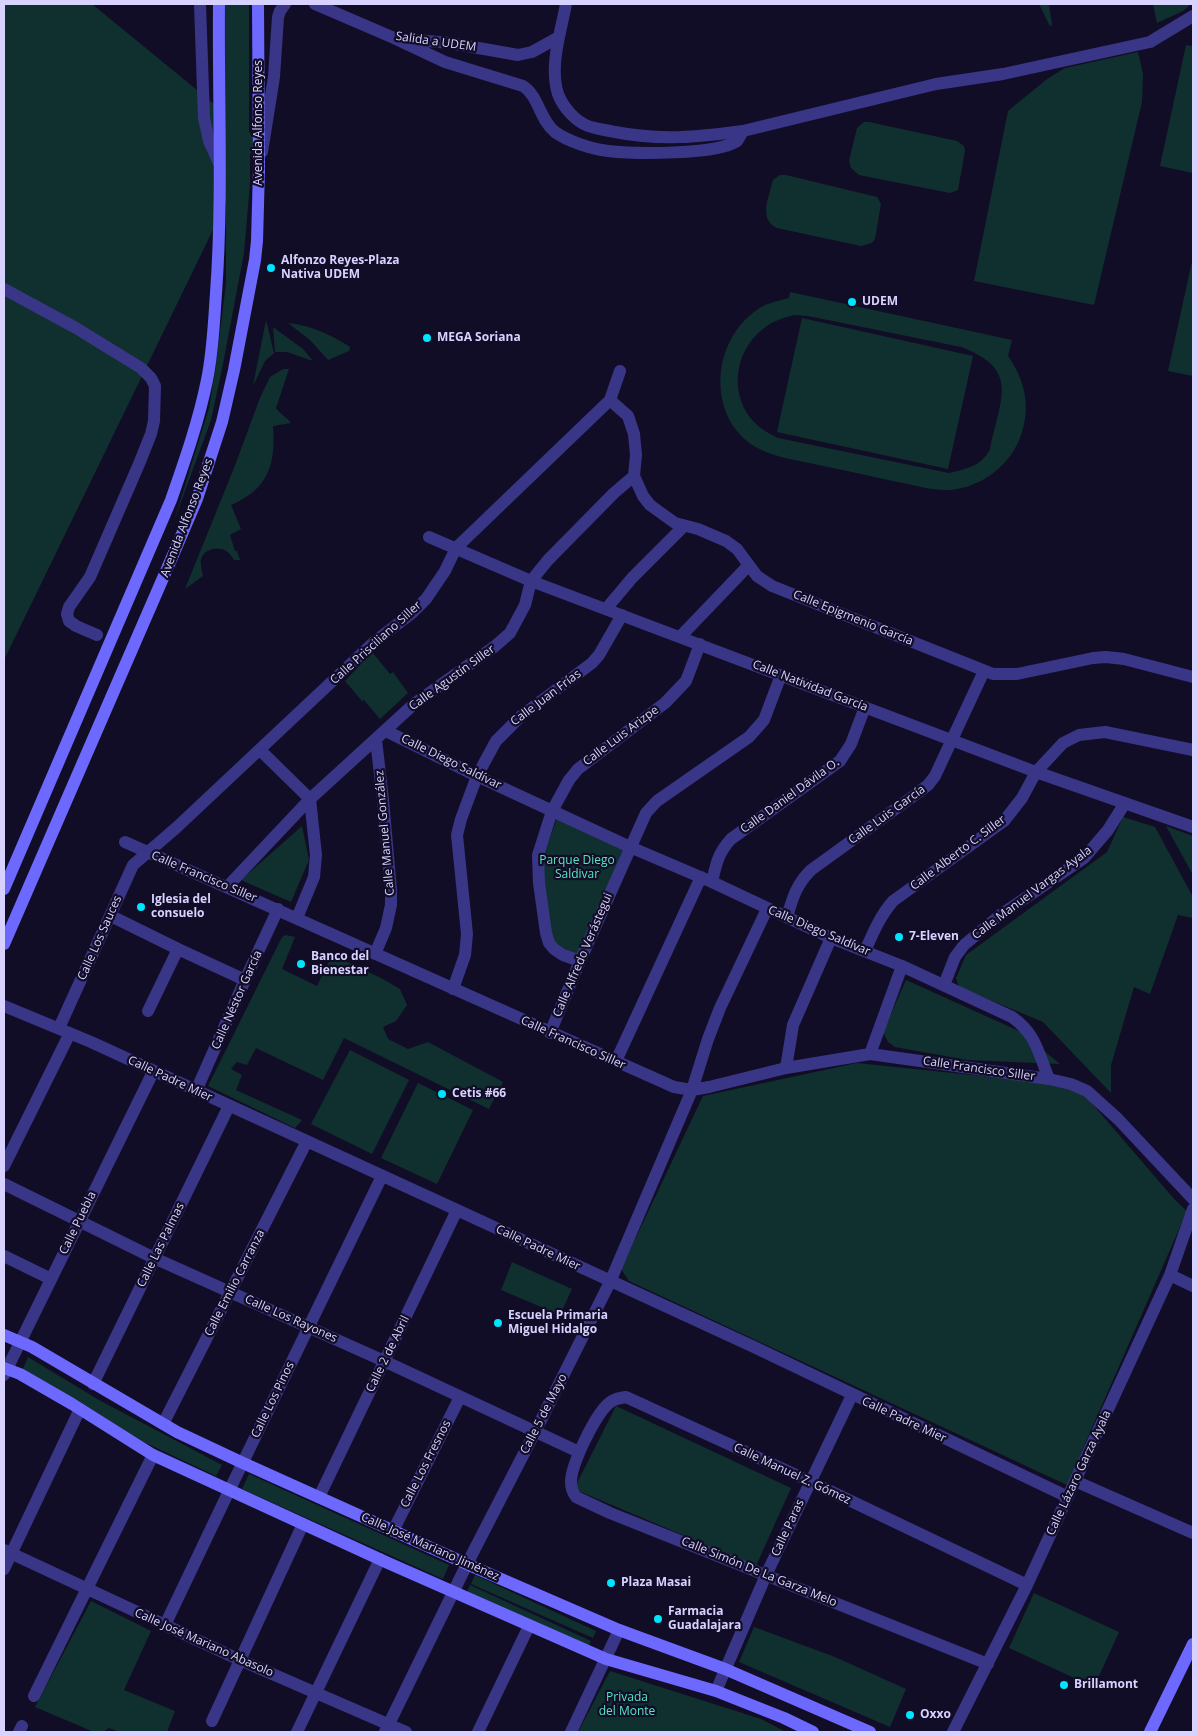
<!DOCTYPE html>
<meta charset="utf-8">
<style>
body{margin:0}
#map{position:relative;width:1197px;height:1736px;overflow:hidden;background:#120d26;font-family:"Open Sans",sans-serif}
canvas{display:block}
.frame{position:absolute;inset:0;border:5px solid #d7d2ff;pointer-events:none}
</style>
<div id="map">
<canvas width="1197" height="1736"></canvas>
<div class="frame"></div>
</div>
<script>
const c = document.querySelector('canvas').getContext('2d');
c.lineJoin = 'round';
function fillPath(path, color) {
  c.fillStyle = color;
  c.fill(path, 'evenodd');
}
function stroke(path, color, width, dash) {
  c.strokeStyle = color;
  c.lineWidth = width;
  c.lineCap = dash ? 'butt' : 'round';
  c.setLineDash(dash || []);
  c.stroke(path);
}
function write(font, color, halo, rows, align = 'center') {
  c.font = font + ' "Open Sans",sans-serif';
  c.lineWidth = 4.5;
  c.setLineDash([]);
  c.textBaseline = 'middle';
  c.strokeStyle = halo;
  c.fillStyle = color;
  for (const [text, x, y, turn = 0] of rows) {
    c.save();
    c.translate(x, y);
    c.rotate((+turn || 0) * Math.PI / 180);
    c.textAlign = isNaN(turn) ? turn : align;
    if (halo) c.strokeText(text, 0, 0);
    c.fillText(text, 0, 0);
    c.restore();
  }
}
fillPath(new Path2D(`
 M 4,4 L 92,4 L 225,113 L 225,4 L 249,4 L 249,132 L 257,139 L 250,155 L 250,184 L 244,253 L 222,369 L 211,420 L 174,521 L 209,408 L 216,365 L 226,283 L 226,203 L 4,660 Z
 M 1039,4 L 1049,4 L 1052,25 L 1050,26 Z
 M 1153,4 L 1191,4 L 1183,11 L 1157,23 Z
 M 1186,45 L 1193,46 L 1193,173 L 1160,166 Z
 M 1138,52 L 1143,74 L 1142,102 L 1094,305 L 974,281 L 1008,111 L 1047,79 L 1065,68 Z
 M 864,122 L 869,122 L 957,141 L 964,146 L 965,151 L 958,190 L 950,193 L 859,175 L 851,168 L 849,161 L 857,128 Z
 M 780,175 L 786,175 L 877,197 L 881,204 L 875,239 L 872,243 L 861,246 L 777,228 C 758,219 769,197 773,180 Z
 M 1193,257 L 1193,376 L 1168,371 Z
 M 790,292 L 1012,340 L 1008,356 C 1025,380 1031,407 1021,435 C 1011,465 982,487 950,490 C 931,491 911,484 893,481 C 857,473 821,465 785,458 C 771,454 758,450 747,441 C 706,407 715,338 757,310 C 766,303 778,301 789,298 ZM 794,315 L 808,316 L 961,347 C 1021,369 1000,400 990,449 C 982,466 966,469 949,473 L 778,438 C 770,434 762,430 755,423 C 729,397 733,352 763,329 C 772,321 783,318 794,315 Z
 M 802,318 L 973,356 L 948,469 L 777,432 Z
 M 266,320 L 274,353 L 265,361 L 253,386 Z
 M 288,323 C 310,325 332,335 350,347 L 349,351 L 328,360 L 310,340 Z
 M 273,327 L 303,349 L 313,361 L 287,352 L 275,352 Z
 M 283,369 L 289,369 L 276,408 C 281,415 288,418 291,423 L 273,426 C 276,465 268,489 231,505 L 241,529 L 230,535 L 235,551 L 237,551 L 240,560 L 234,560 C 232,557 230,553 226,551 C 218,546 204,549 201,559 C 200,564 202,570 203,576 L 185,589 L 234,468 L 260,398 L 270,377 Z
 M 372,652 L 390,674 L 393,672 L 408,693 L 380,719 L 364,700 L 362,701 L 345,681 Z
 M 558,816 L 623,850 L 578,956 L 552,942 L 540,864 Z
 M 1123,817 L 1155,827 L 1193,897 L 1193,918 L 1178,915 L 1150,994 L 1134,987 L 1111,1065 L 1111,1093 L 1043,1022 L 959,987 L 956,978 L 966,955 L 1107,852 Z
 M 302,826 L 309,860 L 291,902 L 241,880 Z
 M 1166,826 L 1193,836 L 1193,875 Z
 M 286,935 L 295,937 L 282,969 L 317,986 L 332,955 L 381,978 L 400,989 L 407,1005 L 396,1021 L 383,1027 L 388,1039 L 408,1049 L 428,1042 L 503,1082 L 489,1109 L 344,1038 L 323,1080 L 256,1048 L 247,1065 L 237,1062 L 231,1069 L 242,1075 L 236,1090 L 302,1120 L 295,1128 L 208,1086 L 282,937 Z
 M 906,980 L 1021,1032 L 1060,1064 L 967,1060 L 895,1047 L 888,1042 L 883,1032 Z
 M 350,1050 L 409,1080 L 372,1154 L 311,1124 Z
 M 857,1063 L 1077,1086 L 1175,1200 L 1187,1211 L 1067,1485 L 629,1281 L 621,1269 L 703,1096 Z
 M 418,1083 L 473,1110 L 437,1184 L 381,1158 Z
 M 512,1262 L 572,1289 L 560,1315 L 501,1290 Z
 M 28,1357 L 99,1400 L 222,1465 L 216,1476 L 144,1442 L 23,1369 Z
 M 616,1406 L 791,1488 L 756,1566 L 574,1489 Z
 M 249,1474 L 449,1565 L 443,1579 L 242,1489 Z
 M 475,1575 L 596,1631 L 593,1638 L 471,1584 Z
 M 470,1585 L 591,1641 L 588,1648 L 466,1594 Z
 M 1034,1593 L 1119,1632 L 1094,1687 L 1009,1648 Z
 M 91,1601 L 151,1631 L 124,1690 L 175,1711 L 167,1732 L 120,1732 L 109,1728 L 103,1732 L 94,1732 L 35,1707 Z
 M 754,1627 L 835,1657 L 906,1689 L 890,1727 L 739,1662 Z
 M 610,1671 L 761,1719 L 786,1732 L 578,1732 Z`), '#10302f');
stroke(new Path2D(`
 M 200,4 L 204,118 L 209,141 L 219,163
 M 315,4 L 394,38 L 450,43 L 518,55 L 532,52 L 559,37
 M 566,4 C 561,32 549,65 558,94 C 563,107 575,121 588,126 C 596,129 606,130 615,132 C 661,141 697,137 743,131 L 936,84 L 1003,74 L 1150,42 L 1193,16
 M 394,38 L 445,62 L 523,86 C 539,96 539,119 555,132 C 569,142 592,149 608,151 C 634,154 717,155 737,141 C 739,139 741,134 743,131
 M 262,152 L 274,77 L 278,17 L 280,11 L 285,4
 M 4,289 L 76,328 L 141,368 L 151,378 L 155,386 L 154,421 L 151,434 L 139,464 L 90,577 L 69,607 L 67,614 L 69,621 L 76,626 L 97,635
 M 610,400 L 628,416 L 634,434 L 636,455 L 634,476 L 643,496 L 650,505 L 675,523 L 698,529 L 726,541 L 737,549 L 757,576 L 772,586 L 993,674 L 1017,674 L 1093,658 L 1106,657 L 1124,659 L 1193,677
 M 429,537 L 531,581 L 1036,772 L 1193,827
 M 606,609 L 632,578 L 684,526
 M 680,637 L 748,566
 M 386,731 L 477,776 L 630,847 L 712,882 L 831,938 L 902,966 L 1012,1017 C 1036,1034 1038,1052 1049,1079
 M 260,750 L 310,799 L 316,855 L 314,877 L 297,918
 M 125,842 L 674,1087 L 692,1090 L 709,1087 L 786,1068 L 870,1054 L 1049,1079 L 1071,1084 L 1087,1091 L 1118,1119 L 1193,1199
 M 712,882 C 716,864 718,853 731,839 L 840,761 L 851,744 L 865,707
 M 227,887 L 310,799 L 414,704 L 494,647 L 510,633 L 525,605 L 531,581 L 548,560 L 614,493 L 634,476
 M 111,916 L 178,949 L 245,980
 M 787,917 C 793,897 796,885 811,870 L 919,792 L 928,785 L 935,776 L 984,671
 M 865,951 C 873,933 880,916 893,901 L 1004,821 L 1022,798 L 1036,772 L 1063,743 L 1079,735 L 1105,732 L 1193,750
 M 375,954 L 386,928 L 391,905 L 391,890 L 383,800 L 376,740
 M 580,961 L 563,955 L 554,949 L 549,943 L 546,933 L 539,883 L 538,855 L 552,811 L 569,780 L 578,769 L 665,703 L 686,681 L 700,644
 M 944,985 L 955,957 L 964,945 L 999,916 L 1084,858 L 1108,830 L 1125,803
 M 453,989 L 465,955 L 467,934 L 457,835 L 461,819 L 477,776 L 496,741 L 521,716 L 592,663 L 599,655 L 622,615
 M 4,1006 L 91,1042 L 457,1210 L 754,1347 L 1068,1497
 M 148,1011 L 178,949
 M 59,1028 L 133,865 L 176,828 L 374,642 L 412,613 L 426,599 L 445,571 L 456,548 L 610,400 L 620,371
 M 550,1033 L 580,961 L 646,813 L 657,801 L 749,737 L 764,720 L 781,675
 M 870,1054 L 902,966
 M 616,1061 L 701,877
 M 786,1068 L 793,1025 L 831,938
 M 196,1091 L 245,980 L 278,909
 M 4,1166 L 70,1033
 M 4,1184 L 154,1258 L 384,1361 L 579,1452
 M 4,1256 L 51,1279
 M 1170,1275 L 1193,1286
 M 4,1375 L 153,1072
 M 93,1384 L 229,1106
 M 163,1424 L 307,1141
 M 1075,1481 L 1193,1533
 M 319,1497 L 457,1210
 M 393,1531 L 460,1397
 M 4,1550 L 240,1660 L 406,1732
 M 4,1569 L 80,1409
 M 165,1625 L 229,1491 L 382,1176
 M 988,1664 L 610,1513 L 576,1497 C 573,1493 571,1488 571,1482 C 571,1464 595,1416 608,1404 C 613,1399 619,1398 626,1397 L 809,1481 L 1027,1585
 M 716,1691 L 766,1575 L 852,1395
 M 34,1696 L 153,1455
 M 212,1721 L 303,1524
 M 19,1732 L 22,1726
 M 297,1732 L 380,1559
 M 385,1732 L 467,1564 L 535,1432 L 610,1282 L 692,1090 L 708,1039 L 720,1008 L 767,909
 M 478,1732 L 529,1626
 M 571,1732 L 619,1630
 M 953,1732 L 1027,1585 L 1170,1275 L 1193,1209`), '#393688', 12);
stroke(new Path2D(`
 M 4,889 L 171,500 C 185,460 199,420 207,380 C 213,351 214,321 216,293 C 223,197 218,100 219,4
 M 4,944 L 173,555 L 197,499 L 222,422 L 234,370 L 255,260 L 257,241 L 259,169 L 258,4
 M 4,1335 L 32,1347 L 177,1432 L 243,1463 L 478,1569 L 619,1630 L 725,1669 L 870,1732
 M 4,1368 L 20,1374 L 72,1404 L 153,1455 L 388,1563 L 606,1659 L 716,1691 L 784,1718 L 813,1732
 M 1150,1732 L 1193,1644`), '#6d69ff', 12);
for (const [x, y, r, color] of [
 [271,268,5,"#00e4fd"],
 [852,302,5,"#00e4fd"],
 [427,338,5,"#00e4fd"],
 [141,907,5,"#00e4fd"],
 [899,937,5,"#00e4fd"],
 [301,964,5,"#00e4fd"],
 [442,1094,5,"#00e4fd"],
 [498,1323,5,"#00e4fd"],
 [611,1583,5,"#00e4fd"],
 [658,1619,5,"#00e4fd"],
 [1064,1685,5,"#00e4fd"],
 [910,1715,5,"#00e4fd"]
]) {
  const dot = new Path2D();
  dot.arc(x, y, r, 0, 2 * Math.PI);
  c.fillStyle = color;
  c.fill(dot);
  stroke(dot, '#120d26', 2);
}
write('12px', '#d7d2ff', '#120d26', [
 ["Salida a UDEM",436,42,8],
 ["Avenida Alfonso Reyes",259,123,-90],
 ["Avenida Alfonso Reyes",187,518,-69],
 ["Calle Epigmenio García",853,618,22],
 ["Calle Prisciliano Siller",376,643,-42],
 ["Calle Agustín Siller",452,678,-36],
 ["Calle Natividad García",810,686,21],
 ["Calle Juan Frías",546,698,-37],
 ["Calle Luis Arizpe",621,736,-37],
 ["Calle Diego Saldívar",451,762,26],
 ["Calle Daniel Dávila O.",790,796,-36],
 ["Calle Luis García",887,815,-36],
 ["Calle Manuel González",385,833,-95],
 ["Calle Alberto C. Siller",958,853,-37],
 ["Calle Francisco Siller",204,877,23],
 ["Calle Manuel Vargas Ayala",1032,893,-37],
 ["Calle Diego Saldívar",819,931,23],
 ["Calle Los Sauces",100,938,-66],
 ["Calle Alfredo Verástegui",583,955,-67],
 ["Calle Néstor García",237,1000,-66],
 ["Calle Francisco Siller",573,1043,24],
 ["Calle Francisco Siller",979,1069,8],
 ["Calle Padre Mier",170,1079,25],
 ["Calle Puebla",78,1223,-64],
 ["Calle Las Palmas",161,1245,-64],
 ["Calle Padre Mier",538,1248,25],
 ["Calle Emilio Carranza",235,1283,-63],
 ["Calle Los Rayones",291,1319,24],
 ["Calle 2 de Abril",388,1354,-64],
 ["Calle Los Pinos",273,1400,-64],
 ["Calle 5 de Mayo",544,1414,-63],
 ["Calle Padre Mier",904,1420,25],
 ["Calle Los Fresnos",426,1464,-63],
 ["Calle Lázaro Garza Ayala",1079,1473,-65],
 ["Calle Manuel Z. Gómez",792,1474,25],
 ["Calle Paras",788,1528,-65],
 ["Calle José Mariano Jiménez",430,1547,24],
 ["Calle Simón De La Garza Melo",759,1572,22],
 ["Calle José Mariano Abasolo",204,1643,24]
]);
write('bold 12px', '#d7d2ff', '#120d26', [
 ["Alfonzo Reyes-Plaza",281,261],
 ["Nativa UDEM",281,275],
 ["UDEM",862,302],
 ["MEGA Soriana",437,338],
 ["Iglesia del",151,900],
 ["consuelo",151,914],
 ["7-Eleven",909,937],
 ["Banco del",311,957],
 ["Bienestar",311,971],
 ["Cetis #66",452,1094],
 ["Escuela Primaria",508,1316],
 ["Miguel Hidalgo",508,1330],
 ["Plaza Masai",621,1583],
 ["Farmacia",668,1612],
 ["Guadalajara",668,1626],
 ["Brillamont",1074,1685],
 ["Oxxo",920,1715]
], 'left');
write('12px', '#57e6c3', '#120d26', [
 ["Parque Diego",577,861],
 ["Saldivar",577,875],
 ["Privada",627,1698],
 ["del Monte",627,1712]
]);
</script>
